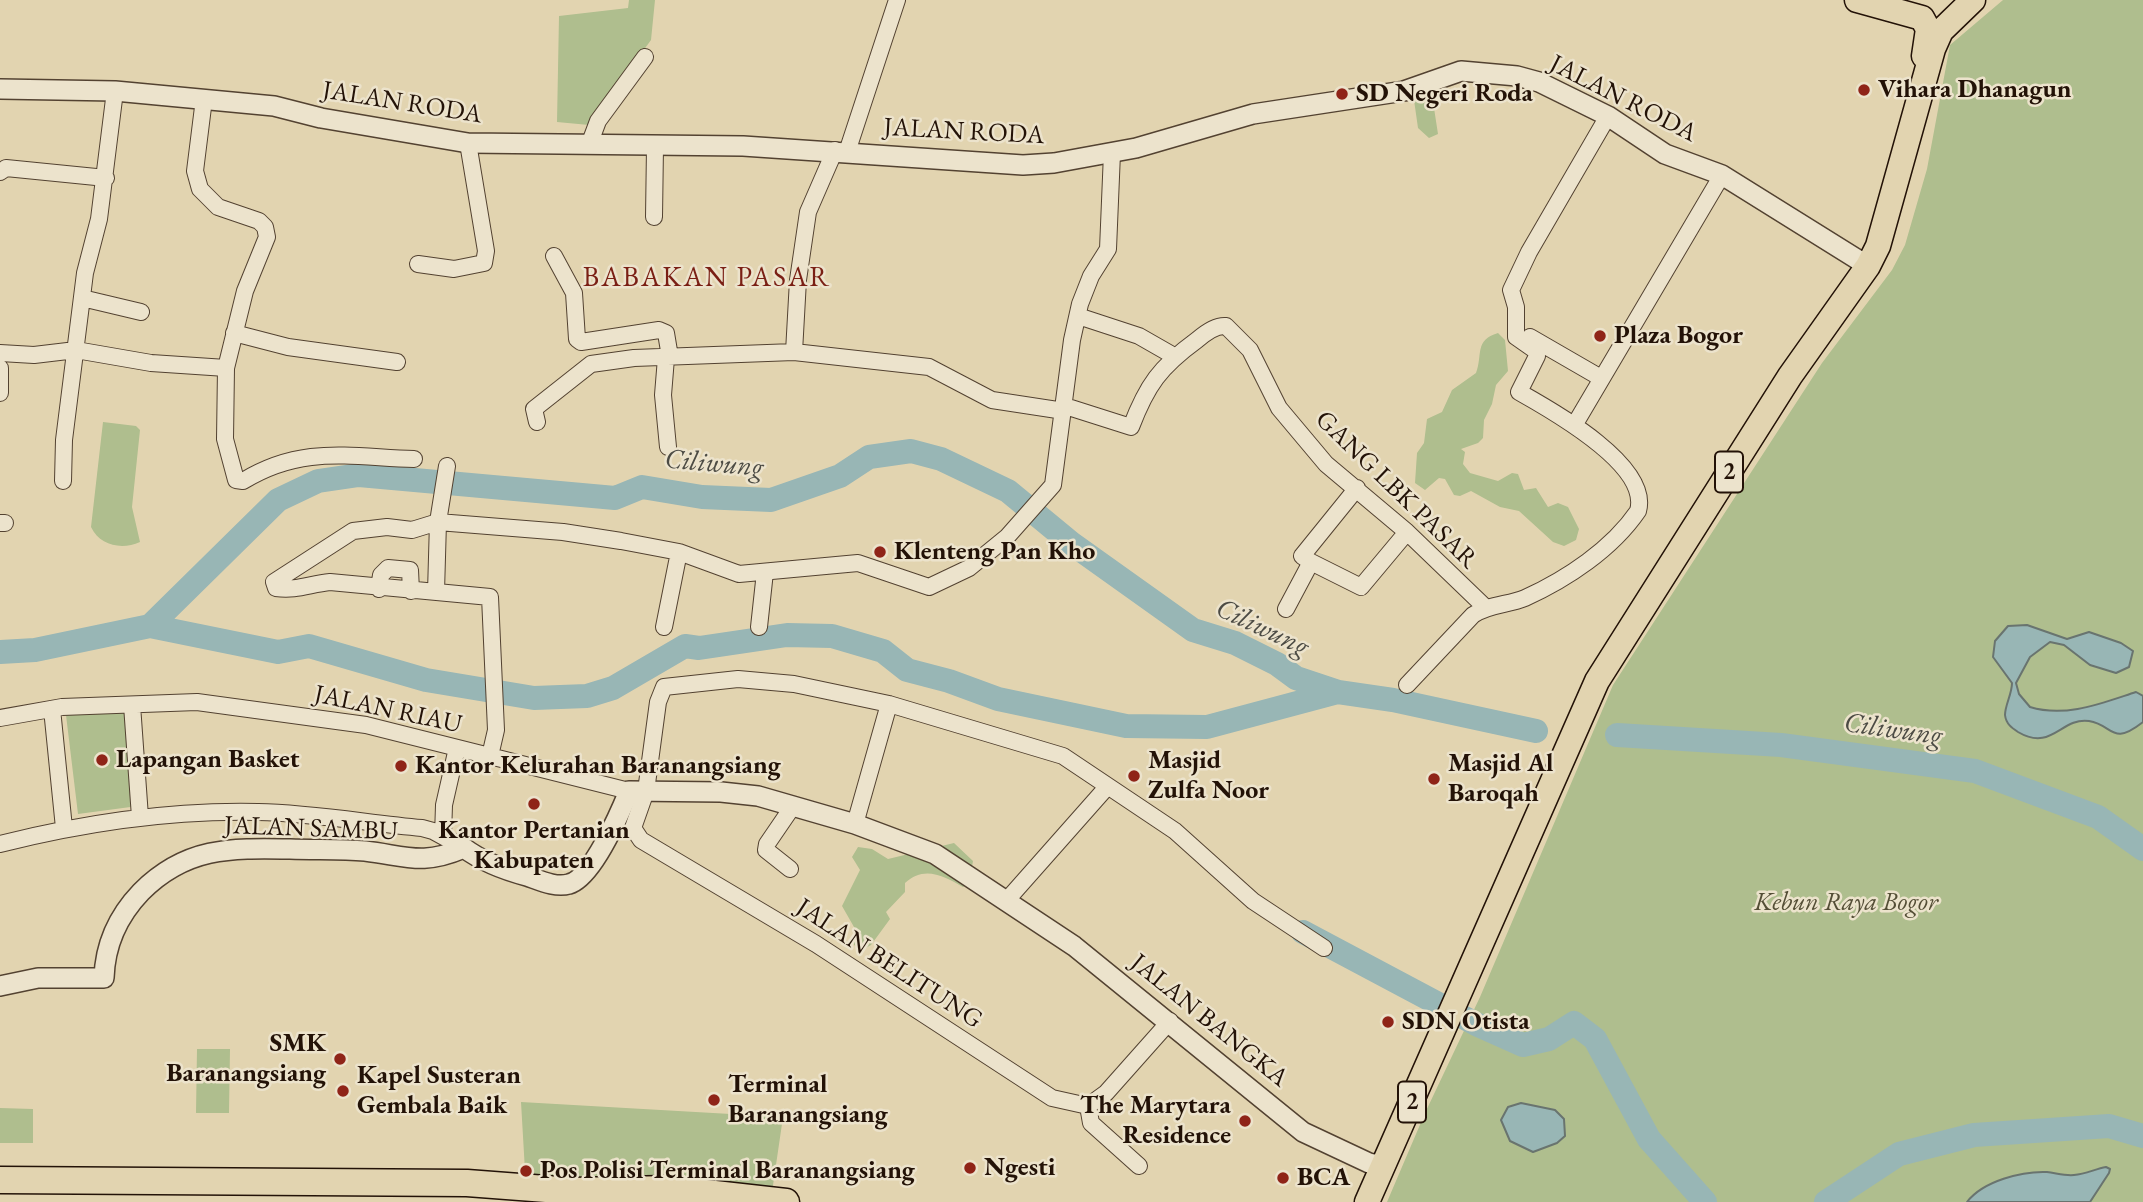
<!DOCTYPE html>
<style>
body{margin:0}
canvas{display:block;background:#e2d4b0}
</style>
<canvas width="2143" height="1202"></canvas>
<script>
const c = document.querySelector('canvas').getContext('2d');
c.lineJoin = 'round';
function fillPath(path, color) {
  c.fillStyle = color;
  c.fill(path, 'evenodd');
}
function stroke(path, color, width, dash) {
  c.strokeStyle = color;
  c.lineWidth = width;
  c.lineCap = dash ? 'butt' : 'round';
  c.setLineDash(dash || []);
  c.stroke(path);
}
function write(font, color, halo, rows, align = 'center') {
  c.font = font + ' "EB Garamond",serif';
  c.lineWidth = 5;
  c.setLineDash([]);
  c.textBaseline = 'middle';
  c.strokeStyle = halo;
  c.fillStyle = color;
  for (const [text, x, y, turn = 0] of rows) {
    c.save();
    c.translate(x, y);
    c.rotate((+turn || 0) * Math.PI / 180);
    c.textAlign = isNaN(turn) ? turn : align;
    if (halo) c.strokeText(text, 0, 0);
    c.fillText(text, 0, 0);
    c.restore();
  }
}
fillPath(new Path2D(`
 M 629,0 L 655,0 L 651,40 L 589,125 L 557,122 L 559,16 L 628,8 Z
 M 2003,0 L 2143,0 L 2143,1202 L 1387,1202 L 1425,1113 L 1480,997 L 1613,685 L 1822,363 L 1892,270 L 1905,245 L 1927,169 L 1950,45 Z
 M 1432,95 L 1438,134 L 1429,138 L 1418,128 L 1414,100 Z
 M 1498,333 L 1505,340 L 1508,371 L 1496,385 L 1492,404 L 1484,420 L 1483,438 L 1478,443 L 1461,449 L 1465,452 L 1463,464 L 1470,473 L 1498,481 L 1512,473 L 1518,474 L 1524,490 L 1536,488 L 1548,507 L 1558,503 L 1568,507 L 1579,529 L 1576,540 L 1564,546 L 1553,542 L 1519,511 L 1500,507 L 1471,491 L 1460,496 L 1454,495 L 1445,479 L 1439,478 L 1425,490 L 1415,483 L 1417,453 L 1424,443 L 1427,419 L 1442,412 L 1452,390 L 1476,373 C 1483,355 1474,340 1498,333 Z
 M 103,422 L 136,426 L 140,430 L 132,507 L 140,542 C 122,550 100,546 91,527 Z
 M 127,707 L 138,806 L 78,814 L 66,715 Z
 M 954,843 L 973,861 L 969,883 L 963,887 C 944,876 924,865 905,883 L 905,892 L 886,912 L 890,919 L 871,945 L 862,950 L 854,945 L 854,927 L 842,906 L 860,870 L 852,857 L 858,847 L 872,849 L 888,859 Z
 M 197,1049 L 230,1049 L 229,1113 L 196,1113 Z
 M 521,1102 L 783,1117 L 771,1199 L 572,1191 L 525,1171 Z
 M 0,1108 L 33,1109 L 33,1143 L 0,1143 Z`), '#afbe8e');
const water = new Path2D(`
 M 2027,625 L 2067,639 L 2089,632 L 2121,643 L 2133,651 L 2129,667 L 2116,673 L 2090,665 L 2064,645 L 2050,642 L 2030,657 L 2016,683 L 2019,694 L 2030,707 C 2066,718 2102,703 2136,692 L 2143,696 L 2143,722 C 2111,747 2114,725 2089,721 C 2061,717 2052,752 2018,732 C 2012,728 2006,724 2005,715 C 2005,705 2012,694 2012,683 L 1993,657 L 1995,641 L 2008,626 Z
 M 1521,1103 L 1555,1110 L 1564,1119 L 1565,1136 L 1557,1143 L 1533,1152 L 1510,1141 L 1501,1120 L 1508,1107 Z
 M 2106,1167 L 2110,1169 L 2109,1173 L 2090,1202 L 1967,1202 C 1983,1181 2022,1171 2047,1172 C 2056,1173 2065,1176 2074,1175 C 2086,1174 2095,1169 2106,1167 Z`);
fillPath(water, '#98b6b5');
stroke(water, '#69746f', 2);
stroke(new Path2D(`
 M 150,626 L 278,500 L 318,481 L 359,475 L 615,498 L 642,487 L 702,497 L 771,500 L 840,476 L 869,457 L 911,451 L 941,459 L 1008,491 L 1071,543 L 1193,630 L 1235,643 L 1277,664 L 1296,678 L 1338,692
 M 0,652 L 35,650 L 150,626 L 278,652 L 309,646 L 426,680 L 534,698 L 587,696 L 613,688 L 685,646 L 699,648 L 787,635 L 832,636 L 883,651 L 907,670 L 949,681 L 998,699 L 1126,726 L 1207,727 L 1338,692 L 1393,700 L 1536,731
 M 1617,735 L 1781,745 L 1975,771 L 2098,817 L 2143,849
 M 1303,932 L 1476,1024 L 1523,1045 L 1549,1039 L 1574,1023 L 1595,1039 L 1649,1139 L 1705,1202
 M 1826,1202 L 1899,1154 L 1974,1135 L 2109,1126 L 2143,1136`), '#98b6b5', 24);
const minor = new Path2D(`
 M 204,99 L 195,171 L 200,189 L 218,207 L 259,221 L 265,227 L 267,237 L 245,291 L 226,368 L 225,439 L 236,480 L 243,481 C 302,445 349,457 414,459
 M 589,145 L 598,121 L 645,57
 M 847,152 L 897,0
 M 0,172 L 6,168 L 106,178
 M 654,217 L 655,147
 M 554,256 L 574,293 L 577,339 L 581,342 L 659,330 L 666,333 L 670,357
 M 418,264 L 454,269 L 484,263 L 486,251 L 468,143
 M 82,298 L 141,312
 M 1078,316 L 1139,336 L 1174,356
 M 234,333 L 288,347 L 397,362
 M 1530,337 L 1601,378
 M 794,352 L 798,280 L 808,212 L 835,150
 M 0,353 L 34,355 L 76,350 L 151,363 L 226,368
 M 666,358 L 663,395 L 668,447
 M 0,368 L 0,393
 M 1065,406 L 1131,427 C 1147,385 1160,367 1197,340 C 1205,333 1216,325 1226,326 L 1250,350 L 1279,408 L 1326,464 L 1407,532 L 1486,608
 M 537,422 L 534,409 L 591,364 L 634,358 L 794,352 L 929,367 L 992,400 L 1064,411
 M 1575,424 L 1722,175
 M 63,481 L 64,440 L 85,273 L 99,219 L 115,91
 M 0,523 L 5,523
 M 1311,562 L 1361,587 L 1407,532
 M 379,589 L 381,575 L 388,568 L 410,570 L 411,591
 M 436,592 L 438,522 L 447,466
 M 1286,609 L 1311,562 L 1302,556 L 1357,488
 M 664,627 L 679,552
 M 759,627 L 765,572
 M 1407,685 L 1473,615 C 1489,604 1509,605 1525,598 C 1567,579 1612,549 1638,511 C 1651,465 1551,410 1519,392 L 1537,356 L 1536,351 L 1516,337 L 1516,307 L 1511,290 L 1529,252 L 1608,116
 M 132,705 L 140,817
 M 52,709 L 64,828
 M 0,718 L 62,707 L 197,702 L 366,725 L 629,791
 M 490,756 L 496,730 L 490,597 L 330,582 C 310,584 296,591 276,588 L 274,582 L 353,531 L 387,527 L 412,530 L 438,522 L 563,532 L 621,541 L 679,552 L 739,574 L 858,563 L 929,587 L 969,568 L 1007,537 L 1053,485 L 1072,340 L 1080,304 L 1091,276 L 1108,249 L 1112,153
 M 855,824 L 889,704
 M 443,836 L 444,805 L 457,748
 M 0,844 C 84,823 171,810 258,812 C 313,813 367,823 422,828 L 433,831 L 464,848
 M 790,869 L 766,850 L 767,844 L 793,806
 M 1007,900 L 1107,787
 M 1088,1106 L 1106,1093 L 1170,1021
 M 1139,1166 L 1091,1123 L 1088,1106 L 1052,1098 L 816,944 L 641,840 L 633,828 L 646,791 L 658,702 L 664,687 L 738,679 L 794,684 L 889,704 L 1063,756 L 1175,831 L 1253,901 L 1324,948`);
const tertiary = new Path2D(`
 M 0,89 L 115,91 L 274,106 L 321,118 L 468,143 L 743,146 L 1023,165 L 1054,163 L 1136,148 L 1253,114 L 1404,91 L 1461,71 L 1517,76 L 1539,82 L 1608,116 L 1665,154 L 1722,175 L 1868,266
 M 0,986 L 38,978 L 104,978 C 105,945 118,916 141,892 C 186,847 230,848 290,849 C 315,850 340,849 365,851 C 407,856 422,866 464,848 C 483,862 504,870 527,876 C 539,880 555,888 569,884 C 592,878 620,813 629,791 L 721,792 L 758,796 L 855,824 L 935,854 L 1074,946 L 1303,1132 L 1369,1163 L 1385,1166`);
const primary = new Path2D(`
 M 1857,0 L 1922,18 L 1928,29 L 1924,56
 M 1367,1202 L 1597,681 L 1790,376 L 1868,266 L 1878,246 L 1933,49 L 1941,31 L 1973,0`);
const trunk = new Path2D(`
 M 0,1180 L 467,1183 L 572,1191 L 670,1189 L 786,1202`);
stroke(minor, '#534231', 18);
stroke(tertiary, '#534231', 22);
stroke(primary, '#231207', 27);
stroke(trunk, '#231207', 29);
stroke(minor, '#ece3cc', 16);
stroke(tertiary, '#ece3cc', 19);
stroke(primary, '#e2d4b0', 24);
stroke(trunk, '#e2d4b0', 26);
stroke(new Path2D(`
 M 1539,772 L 1542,766`), '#231207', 2);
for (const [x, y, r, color] of [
 [1864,90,7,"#8f2418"],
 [1342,94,7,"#8f2418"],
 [1600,336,7,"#8f2418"],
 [880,552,7,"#8f2418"],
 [102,760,7,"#8f2418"],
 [401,766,7,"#8f2418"],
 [1134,776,7,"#8f2418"],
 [1434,779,7,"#8f2418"],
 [534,804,7,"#8f2418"],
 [1388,1022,7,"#8f2418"],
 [340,1059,7,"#8f2418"],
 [343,1091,7,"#8f2418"],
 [714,1100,7,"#8f2418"],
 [1245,1121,7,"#8f2418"],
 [970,1168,7,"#8f2418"],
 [526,1171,7,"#8f2418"],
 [1283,1178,7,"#8f2418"]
]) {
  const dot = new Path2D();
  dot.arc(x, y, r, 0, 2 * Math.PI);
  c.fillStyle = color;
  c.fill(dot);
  stroke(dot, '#ece3cc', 2.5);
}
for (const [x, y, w] of [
 [1729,472,28],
 [1412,1102,28]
]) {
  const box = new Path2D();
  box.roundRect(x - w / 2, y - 20.5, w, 41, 5);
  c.fillStyle = '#ece3cc';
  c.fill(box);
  stroke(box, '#231207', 2);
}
write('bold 24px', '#231207', null, [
 ["2",1729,472],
 ["2",1412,1102]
]);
write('bold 26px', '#231207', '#ece3cc', [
 ["Vihara Dhanagun",1878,90],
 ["SD Negeri Roda",1356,94],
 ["Plaza Bogor",1614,336],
 ["Klenteng Pan Kho",894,552],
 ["Lapangan Basket",116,760],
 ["Masjid",1148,761],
 ["Zulfa Noor",1148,791],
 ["Masjid Al",1448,764],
 ["Baroqah",1448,794],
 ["Kantor Kelurahan Baranangsiang",415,766],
 ["Kantor Pertanian",534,831,"center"],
 ["Kabupaten",534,861,"center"],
 ["SDN Otista",1402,1022],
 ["SMK",326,1044,"right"],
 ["Baranangsiang",326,1074,"right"],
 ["Kapel Susteran",357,1076],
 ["Gembala Baik",357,1106],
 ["Terminal",728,1085],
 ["Baranangsiang",728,1115],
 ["The Marytara",1231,1106,"right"],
 ["Residence",1231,1136,"right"],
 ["Ngesti",984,1168],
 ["Pos Polisi Terminal Baranangsiang",540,1171],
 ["BCA",1297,1178]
], 'left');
write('26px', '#231207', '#ece3cc', [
 ["JALAN RODA",1623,99,27],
 ["JALAN RODA",402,103,9],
 ["JALAN RODA",964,132,3],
 ["GANG LBK PASAR",1396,490,44],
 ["JALAN RIAU",388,710,12],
 ["JALAN SAMBU",311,829,2],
 ["JALAN BELITUNG",889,964,33],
 ["JALAN BANGKA",1209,1021,39]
]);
write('italic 26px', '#544e36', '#ece3cc', [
 ["Kebun Raya Bogor",1846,903]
]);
c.letterSpacing = '2px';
write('28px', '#7a1f14', '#ece3cc', [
 ["BABAKAN PASAR",707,278]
]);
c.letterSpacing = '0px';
write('italic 28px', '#4c4b44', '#ece3cc', [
 ["Ciliwung",714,464,5],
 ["Ciliwung",1262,628,25],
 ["Ciliwung",1893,730,8]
]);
</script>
